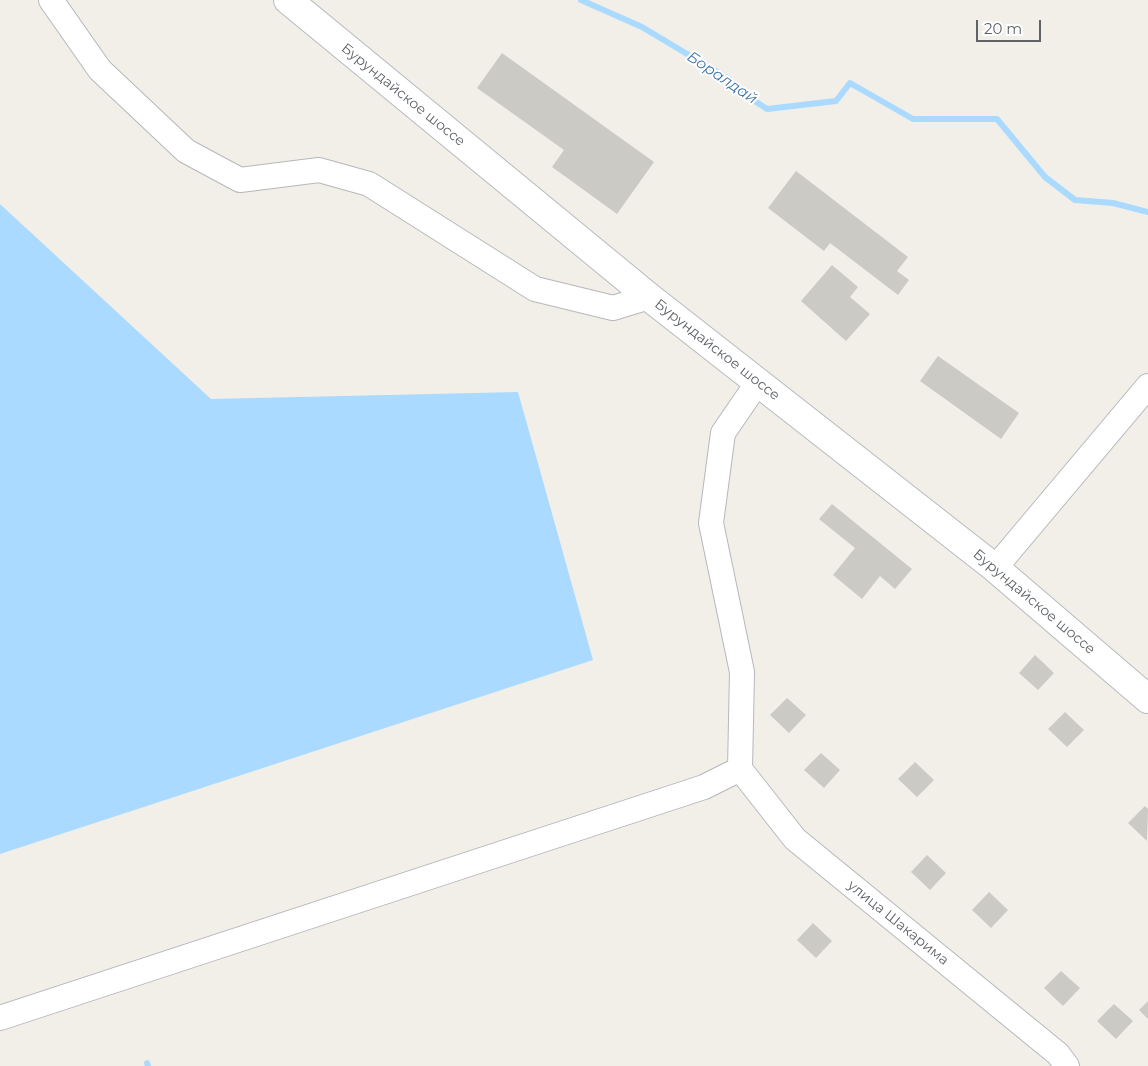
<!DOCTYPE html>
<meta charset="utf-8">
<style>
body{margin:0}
#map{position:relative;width:1148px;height:1066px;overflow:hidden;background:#f1efe8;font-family:Montserrat,sans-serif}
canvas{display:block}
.scale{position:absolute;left:976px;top:20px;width:65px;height:22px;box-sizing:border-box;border:2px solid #5f6368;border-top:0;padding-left:6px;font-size:15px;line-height:18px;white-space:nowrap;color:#5f6368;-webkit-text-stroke:4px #fff;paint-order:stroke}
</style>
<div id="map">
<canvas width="1148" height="1066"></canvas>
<div class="scale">20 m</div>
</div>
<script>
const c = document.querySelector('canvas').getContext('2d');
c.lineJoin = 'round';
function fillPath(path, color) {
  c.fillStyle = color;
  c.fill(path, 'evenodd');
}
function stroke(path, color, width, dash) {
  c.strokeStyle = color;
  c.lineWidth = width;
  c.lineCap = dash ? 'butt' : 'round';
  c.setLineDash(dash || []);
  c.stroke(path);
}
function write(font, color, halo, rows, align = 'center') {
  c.font = font + ' Montserrat,sans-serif';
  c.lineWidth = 4;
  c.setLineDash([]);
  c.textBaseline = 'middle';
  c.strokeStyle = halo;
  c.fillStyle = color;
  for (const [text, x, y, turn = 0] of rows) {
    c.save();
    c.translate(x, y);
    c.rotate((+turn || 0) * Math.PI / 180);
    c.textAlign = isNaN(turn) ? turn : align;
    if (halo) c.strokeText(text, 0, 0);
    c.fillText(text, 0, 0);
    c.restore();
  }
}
fillPath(new Path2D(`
 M 0,204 L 211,399 L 518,392 L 593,660 L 0,854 Z`), '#aadaff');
stroke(new Path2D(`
 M 581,0 L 642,27 L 729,79 L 744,94 L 767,109 L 836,101 L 850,83 L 913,119 L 997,119 L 1045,177 L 1075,200 L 1113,203 L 1148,212
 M 147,1063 L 148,1066`), '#aadaff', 6);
fillPath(new Path2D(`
 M 502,53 L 654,162 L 617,214 L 552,167 L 564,150 L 477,88 Z
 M 796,171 L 908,257 L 897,271 L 909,280 L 898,295 L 830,243 L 824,251 L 768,208 Z
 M 832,265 L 858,287 L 850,297 L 870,314 L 846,341 L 801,301 Z
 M 938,356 L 1019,413 L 1001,439 L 920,381 Z
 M 832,504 L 912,569 L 895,589 L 880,576 L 862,599 L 833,575 L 855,548 L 819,519 Z
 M 1035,655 L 1054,673 L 1038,690 L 1019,673 Z
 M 787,698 L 806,715 L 789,733 L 770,715 Z
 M 1065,712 L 1084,730 L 1067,747 L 1048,729 Z
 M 821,753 L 840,770 L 824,788 L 804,770 Z
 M 915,762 L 934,780 L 917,797 L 898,779 Z
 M 1145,806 L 1148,809 L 1147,841 L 1128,823 Z
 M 927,855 L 946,873 L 930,890 L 911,872 Z
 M 989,892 L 1008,910 L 991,928 L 972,910 Z
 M 813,923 L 832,941 L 816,958 L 797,940 Z
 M 1061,971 L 1080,988 L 1063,1006 L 1044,988 Z
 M 1148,1001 L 1148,1019 L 1139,1010 Z
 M 1114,1004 L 1133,1021 L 1116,1039 L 1097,1021 Z`), '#cccac5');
const minor = new Path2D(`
 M 51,0 L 100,70 L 186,151 L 240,180 L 319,170 L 369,184 L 535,289 L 613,308 L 649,297
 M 995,568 L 1148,386
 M 740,769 L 795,839 L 1058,1054 L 1067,1066
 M 740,769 L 742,672 L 711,523 L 723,433 L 758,382
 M 0,1018 L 704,787 L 740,769`);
const secondary = new Path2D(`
 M 288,0 L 649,297 L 995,568 L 1148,699`);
stroke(minor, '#b5b8bc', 26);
stroke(secondary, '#b6babf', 30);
stroke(minor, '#fff', 24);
stroke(secondary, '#fff', 28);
write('14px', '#5f6368', '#fff', [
 ["Бурундайское шоссе",403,95,39],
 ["Бурундайское шоссе",717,350,38],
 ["Бурундайское шоссе",1034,602,40],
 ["улица Шакарима",898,923,39]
]);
write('italic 15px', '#4174aa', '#fff', [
 ["Боралдай",722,78,34]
]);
</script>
